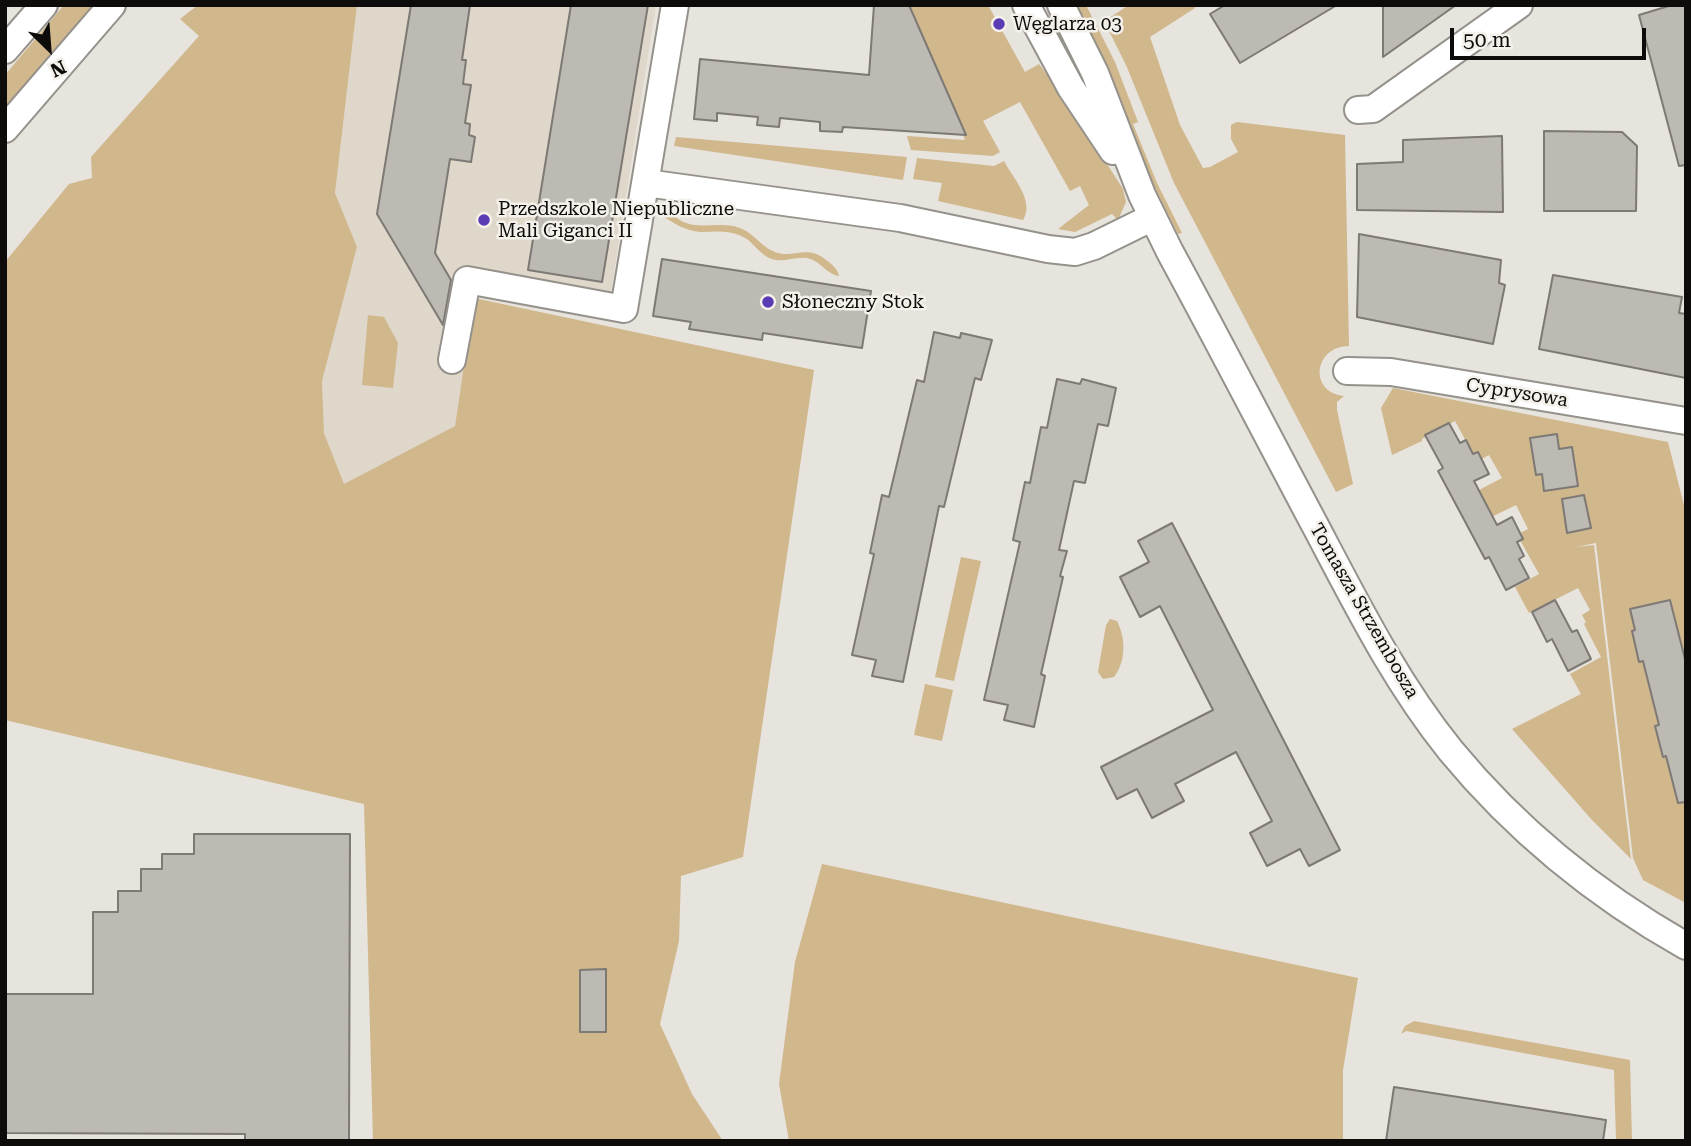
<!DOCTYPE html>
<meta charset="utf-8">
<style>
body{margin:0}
#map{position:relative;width:1691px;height:1146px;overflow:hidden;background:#e7e3dd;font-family:"Roboto Serif",serif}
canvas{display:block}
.frame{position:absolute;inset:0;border:7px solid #0d0c0a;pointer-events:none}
.north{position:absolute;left:14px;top:14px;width:70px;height:70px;-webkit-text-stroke:5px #f4f0ea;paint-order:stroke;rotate:155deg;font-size:19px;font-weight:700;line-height:28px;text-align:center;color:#0d0c0a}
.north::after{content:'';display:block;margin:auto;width:24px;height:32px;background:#0d0c0a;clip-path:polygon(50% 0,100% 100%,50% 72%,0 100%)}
.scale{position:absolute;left:1450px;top:28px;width:196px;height:32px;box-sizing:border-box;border:4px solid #0d0c0a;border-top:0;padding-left:9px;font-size:21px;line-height:24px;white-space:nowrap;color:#0d0c0a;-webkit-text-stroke:5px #f4f0ea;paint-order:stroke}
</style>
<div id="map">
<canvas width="1691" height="1146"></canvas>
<div class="frame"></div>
<div class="north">N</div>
<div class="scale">50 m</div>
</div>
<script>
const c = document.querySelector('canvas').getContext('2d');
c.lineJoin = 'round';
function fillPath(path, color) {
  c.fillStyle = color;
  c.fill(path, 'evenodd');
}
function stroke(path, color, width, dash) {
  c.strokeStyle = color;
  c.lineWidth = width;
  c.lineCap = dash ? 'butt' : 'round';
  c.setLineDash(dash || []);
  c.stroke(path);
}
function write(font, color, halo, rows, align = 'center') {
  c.font = font + ' "Roboto Serif",serif';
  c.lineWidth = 5;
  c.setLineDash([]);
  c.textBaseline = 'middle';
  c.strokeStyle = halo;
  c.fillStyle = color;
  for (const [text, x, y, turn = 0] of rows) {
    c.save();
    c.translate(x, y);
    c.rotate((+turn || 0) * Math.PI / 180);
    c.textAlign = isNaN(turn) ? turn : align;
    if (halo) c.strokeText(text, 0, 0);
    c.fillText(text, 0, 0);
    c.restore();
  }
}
fillPath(new Path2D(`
 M 357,5 L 656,5 L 610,298 L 484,273 L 474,298 L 455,426 L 344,485 L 324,433 L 322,381 L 357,247 L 335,193 Z`), '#dfd7ca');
fillPath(new Path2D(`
 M 64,5 L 93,5 L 5,107 L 5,75 Z
 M 198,5 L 357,5 L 335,193 L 357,247 L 322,381 L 324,433 L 344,484 L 455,426 L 474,298 L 814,370 L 743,857 L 681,876 L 679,941 L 660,1024 L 692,1094 L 723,1141 L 373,1141 L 364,804 L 5,720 L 5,262 L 69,184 L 92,178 L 91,157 L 199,36 L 180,19 Z
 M 910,5 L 988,5 L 1025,72 L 1039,64 L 1067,101 L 1123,189 L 1126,202 L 1118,220 L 1112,214 L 1075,232 L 1058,229 L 1089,205 L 1080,186 L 1070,191 L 1020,102 L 983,121 L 1000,152 L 993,156 L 911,150 L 907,136 L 965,140 Z
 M 1074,5 L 1086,5 L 1115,62 L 1138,122 L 1133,124 L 1157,183 L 1182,233 L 1178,234 L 1144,166 Z
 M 1129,5 L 1193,5 L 1195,8 L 1150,37 L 1180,125 L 1203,168 L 1210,167 L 1238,152 L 1231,139 L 1231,125 L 1237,122 L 1345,135 L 1349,346 C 1314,346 1308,392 1344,396 L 1337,402 L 1337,410 L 1353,484 L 1336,492 L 1174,183 L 1126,65 L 1106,25 L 1106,20 Z
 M 676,137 L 907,157 L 903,180 L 674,146 Z
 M 917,158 L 994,166 L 1004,161 C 1013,178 1035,201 1023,220 L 938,201 L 942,183 L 913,179 Z
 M 664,209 C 671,212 677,220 686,223 C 703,229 722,221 740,228 C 754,233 761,247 775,252 C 794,259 807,244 826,260 C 833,265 837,268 839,276 C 826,274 821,261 807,258 C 793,256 783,264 769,258 C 757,252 753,240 739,235 C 725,230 715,232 701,232 C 685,231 674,223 661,215 Z
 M 368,315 L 384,317 L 398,343 L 393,388 L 362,385 Z
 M 1393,388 L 1668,442 L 1686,513 L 1686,903 L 1643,880 L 1633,858 L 1596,543 L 1576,547 L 1594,545 L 1631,859 L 1592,820 L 1512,729 L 1581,694 L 1570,674 L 1601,657 L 1584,624 L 1586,622 L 1582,615 L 1590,610 L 1578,588 L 1529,613 L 1515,587 L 1539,574 L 1520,540 L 1523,538 L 1520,533 L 1528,529 L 1516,505 L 1473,526 L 1460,500 L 1502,478 L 1489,455 L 1482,459 L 1478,452 L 1473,454 L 1455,421 L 1422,439 L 1422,441 L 1392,455 L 1381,408 Z
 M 961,557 L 981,561 L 954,681 L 935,677 Z
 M 1110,619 L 1117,621 C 1126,639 1126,661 1114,677 L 1103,679 L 1098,672 L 1106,625 Z
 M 925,684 L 953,690 L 942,741 L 914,735 Z
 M 822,864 L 1358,978 L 1343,1070 L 1343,1141 L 789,1141 L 779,1084 L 795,962 Z
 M 1414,1021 L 1630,1060 L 1632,1141 L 1616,1141 L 1614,1070 L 1406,1031 L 1401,1034 L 1405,1026 Z`), '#d1b78c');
const building = new Path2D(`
 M 411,5 L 470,5 L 462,60 L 466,60 L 463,84 L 471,85 L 465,123 L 470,124 L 469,135 L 475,137 L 471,162 L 450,159 L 435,253 L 451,280 L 443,325 L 377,214 Z
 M 571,5 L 648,5 L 602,282 L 528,270 Z
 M 874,5 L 909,5 L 966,135 L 843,127 L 842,132 L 820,131 L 820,122 L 780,118 L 779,127 L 757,125 L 758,117 L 717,113 L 717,121 L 694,119 L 700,59 L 869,75 Z
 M 1225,5 L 1337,5 L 1240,63 L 1210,14 Z
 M 1383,5 L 1456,5 L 1383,57 Z
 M 1672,5 L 1686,5 L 1686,165 L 1679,166 L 1639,15 Z
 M 1544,131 L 1622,132 L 1637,146 L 1636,211 L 1544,211 Z
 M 1502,136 L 1503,212 L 1357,210 L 1357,164 L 1403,162 L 1403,140 Z
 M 1359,234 L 1501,260 L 1499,283 L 1505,285 L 1493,344 L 1357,317 Z
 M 662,259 L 871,291 L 862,348 L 763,333 L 762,340 L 689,329 L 691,322 L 653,316 Z
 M 1553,275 L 1682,297 L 1679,313 L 1686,314 L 1686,378 L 1539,349 Z
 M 934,332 L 960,338 L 961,333 L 992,340 L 981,380 L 975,378 L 944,507 L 939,506 L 903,682 L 872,676 L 876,660 L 852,655 L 874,554 L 870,553 L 882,495 L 889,497 L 917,380 L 924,382 Z
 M 1057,379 L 1080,384 L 1082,379 L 1116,388 L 1108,426 L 1098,424 L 1085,483 L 1074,481 L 1059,550 L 1067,551 L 1060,576 L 1063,577 L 1041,674 L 1045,676 L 1034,727 L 1004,720 L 1008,705 L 984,700 L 1020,542 L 1013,540 L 1025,482 L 1030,483 L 1041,427 L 1047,428 Z
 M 1449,423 L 1460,443 L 1466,440 L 1473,454 L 1478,452 L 1489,474 L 1474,481 L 1497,525 L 1512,517 L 1523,539 L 1517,542 L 1524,556 L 1519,559 L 1529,578 L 1506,590 L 1489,557 L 1485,559 L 1453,499 L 1438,471 L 1443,468 L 1425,435 Z
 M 1557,434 L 1559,449 L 1572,447 L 1578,486 L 1544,491 L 1542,474 L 1536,475 L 1530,438 Z
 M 1584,495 L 1591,528 L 1567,533 L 1562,499 Z
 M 1172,523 L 1340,850 L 1309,866 L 1300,849 L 1267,866 L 1250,833 L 1272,821 L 1236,752 L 1175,784 L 1184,801 L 1152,818 L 1137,789 L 1117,799 L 1101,767 L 1213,710 L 1160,606 L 1140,617 L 1120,577 L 1149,562 L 1138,541 Z
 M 1555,600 L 1572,632 L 1577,630 L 1591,659 L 1568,671 L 1552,639 L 1547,642 L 1532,612 Z
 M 1670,600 L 1686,663 L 1686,802 L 1678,803 L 1666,756 L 1663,757 L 1655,726 L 1659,725 L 1643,661 L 1639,662 L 1632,631 L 1635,630 L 1630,609 Z
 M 194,834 L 350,834 L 349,1141 L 245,1141 L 245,1134 L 5,1133 L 5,994 L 93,994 L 93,912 L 118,912 L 118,891 L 141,891 L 141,869 L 162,869 L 162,854 L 194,854 Z
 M 606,969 L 606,1032 L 580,1032 L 580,970 Z
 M 1394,1087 L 1606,1120 L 1603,1141 L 1386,1141 Z`);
fillPath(building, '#bdb9b3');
stroke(building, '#7d7974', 2);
const minor = new Path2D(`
 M 1026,5 L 1071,88 L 1113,151
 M 1061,5 L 1095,73 L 1142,195 L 1170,252 C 1220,344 1268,437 1317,529 C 1357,605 1396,683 1451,751 C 1517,831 1596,895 1686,946
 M 5,50 L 44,5
 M 1358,110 L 1373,109 L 1519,5
 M 5,129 L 112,5
 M 646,183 L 900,218 L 1048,249 L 1075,252 L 1094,246 L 1153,217
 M 452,360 L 467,280 L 624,309 L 675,5
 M 1347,371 L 1391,372 L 1686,421`);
stroke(minor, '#95918b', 30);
stroke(minor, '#fff', 26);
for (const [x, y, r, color] of [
 [999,24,7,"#5a3bb3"],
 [484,220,7,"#5a3bb3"],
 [768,302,7,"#5a3bb3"]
]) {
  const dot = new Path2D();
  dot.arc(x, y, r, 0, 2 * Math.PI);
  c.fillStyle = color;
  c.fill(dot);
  stroke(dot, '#f4f0ea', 2.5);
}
write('19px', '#0d0c0a', '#f4f0ea', [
 ["Węglarza 03",1013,24],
 ["Przedszkole Niepubliczne",498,209],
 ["Mali Giganci II",498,231],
 ["Słoneczny Stok",782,302]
], 'left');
write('19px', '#0d0c0a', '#f4f0ea', [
 ["Cyprysowa",1517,393,9],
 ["Tomasza Strzembosza",1364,611,60]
]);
</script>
